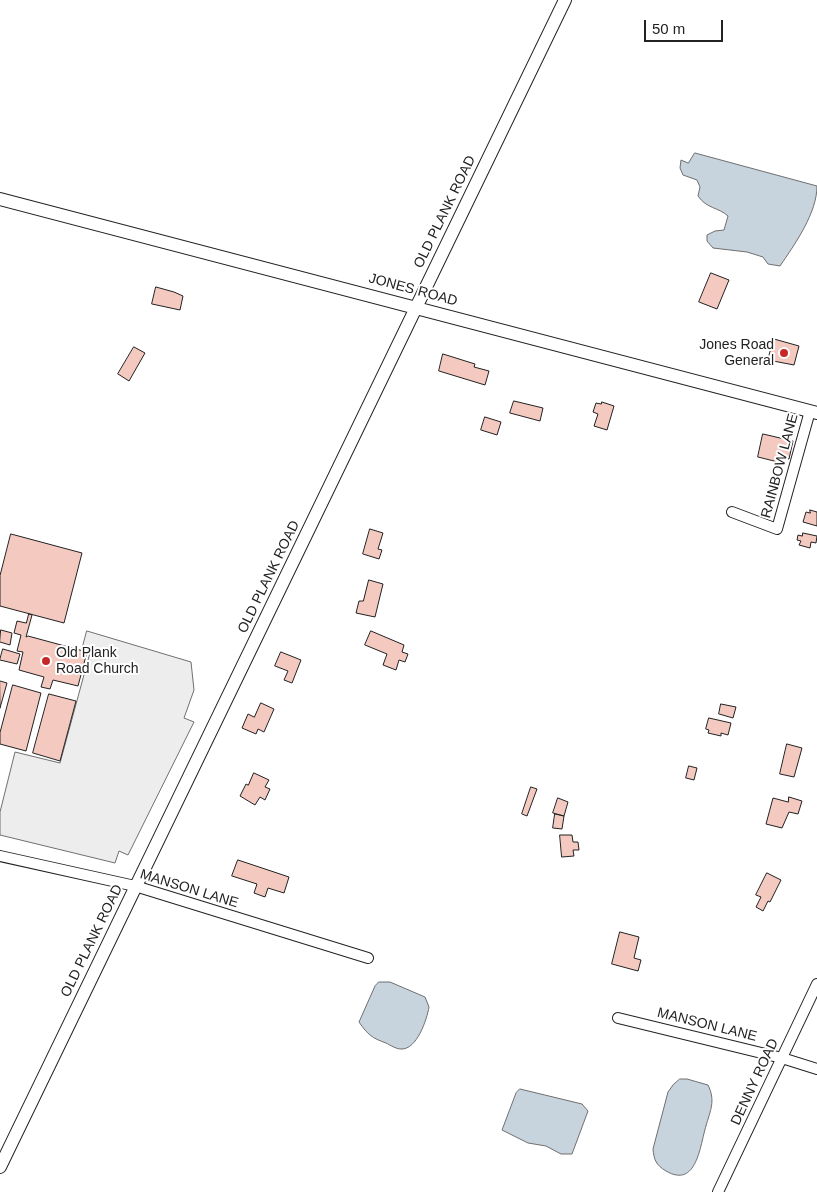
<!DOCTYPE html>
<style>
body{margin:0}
#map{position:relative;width:817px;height:1192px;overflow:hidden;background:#fff;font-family:Helvetica,sans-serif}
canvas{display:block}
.scale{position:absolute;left:644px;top:20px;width:79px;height:22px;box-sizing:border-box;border:2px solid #222;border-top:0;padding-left:6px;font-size:15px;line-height:18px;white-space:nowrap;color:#222;-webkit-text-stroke:4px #fff;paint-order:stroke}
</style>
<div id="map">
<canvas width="817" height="1192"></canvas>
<div class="scale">50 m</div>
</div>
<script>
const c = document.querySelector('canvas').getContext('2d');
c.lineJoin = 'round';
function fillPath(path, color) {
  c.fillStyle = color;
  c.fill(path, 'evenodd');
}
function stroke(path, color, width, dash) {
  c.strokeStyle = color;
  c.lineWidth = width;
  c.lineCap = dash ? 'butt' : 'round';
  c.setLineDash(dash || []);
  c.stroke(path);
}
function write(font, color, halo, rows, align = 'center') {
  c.font = font + ' Helvetica,sans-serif';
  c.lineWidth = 4;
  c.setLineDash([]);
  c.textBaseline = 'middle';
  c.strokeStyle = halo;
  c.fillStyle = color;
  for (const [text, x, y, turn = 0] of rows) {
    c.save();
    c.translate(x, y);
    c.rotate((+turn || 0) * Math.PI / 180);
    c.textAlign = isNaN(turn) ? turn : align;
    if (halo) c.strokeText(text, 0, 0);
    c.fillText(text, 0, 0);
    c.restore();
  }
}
const parking = new Path2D(`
 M 87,631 L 191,662 L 194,690 L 184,718 L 194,722 L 128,855 L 119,851 L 115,863 L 0,835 L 0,812 L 15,752 L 60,763 L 91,649 L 83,646 Z`);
fillPath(parking, '#ededed');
stroke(parking, '#6f6f6f', 1);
const water = new Path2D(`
 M 695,153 L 817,186 C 817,213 795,244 780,266 L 768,264 L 763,257 L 747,252 L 713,248 L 707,241 L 707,235 L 715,231 L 724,230 L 728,216 C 718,207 707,209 698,196 L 700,187 L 697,180 L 683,175 L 680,168 L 681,160 L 688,163 Z
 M 379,982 L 390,982 L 425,997 L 429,1007 C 427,1019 417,1050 401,1049 C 396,1049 390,1045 386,1043 C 372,1038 368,1035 359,1022 L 375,986 Z
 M 680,1079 L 687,1079 L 708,1085 C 716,1101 710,1111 706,1126 C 700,1145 697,1189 666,1171 C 656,1165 654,1160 653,1149 L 668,1092 L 673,1085 Z
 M 520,1089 L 582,1104 L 588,1111 L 572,1154 L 561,1154 L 546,1146 L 528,1143 L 502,1130 L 516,1093 Z`);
fillPath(water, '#c7d3dd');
stroke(water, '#6f6f6f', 1);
const building = new Path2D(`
 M 711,273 L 729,280 L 717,309 L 699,302 Z
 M 156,287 L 174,292 L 183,296 L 180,310 L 152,304 Z
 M 774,339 L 799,346 L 794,365 L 768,360 Z
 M 134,347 L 145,353 L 129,381 L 118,374 Z
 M 443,354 L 475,364 L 474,367 L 489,371 L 485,385 L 439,371 Z
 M 514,401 L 543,408 L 540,421 L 510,413 Z
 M 602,402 L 614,406 L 607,430 L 594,426 L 598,414 L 593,412 L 596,403 L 601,404 Z
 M 485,417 L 501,422 L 497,435 L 481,430 Z
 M 763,434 L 793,441 L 789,459 L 783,458 L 782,463 L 758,457 Z
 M 810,510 L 817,512 L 817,526 L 803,522 L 806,512 L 810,513 Z
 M 370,529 L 383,533 L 378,549 L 382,550 L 379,559 L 363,554 Z
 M 803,533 L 817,536 L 816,543 L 811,542 L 810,548 L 799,545 L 801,541 L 797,540 L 798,535 L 802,536 Z
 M 11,534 L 82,553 L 64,623 L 0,606 L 0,576 Z
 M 369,580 L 383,584 L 375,617 L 356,613 L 359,601 L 363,601 Z
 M 29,614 L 32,615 L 26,637 L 28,636 L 87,652 L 78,686 L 53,680 L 50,689 L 41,687 L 44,677 L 19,670 L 23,652 L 17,651 L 21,635 L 14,633 L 17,621 L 26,623 Z
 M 1,630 L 12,633 L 10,645 L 0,642 Z
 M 371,631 L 404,645 L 402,652 L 408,654 L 405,662 L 399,660 L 396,670 L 383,665 L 387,654 L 365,645 Z
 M 3,649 L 20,654 L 17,664 L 0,660 Z
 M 281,652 L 301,660 L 292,683 L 284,680 L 288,671 L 275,666 Z
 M 0,681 L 7,683 L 0,708 Z
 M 13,685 L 41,693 L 26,751 L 0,744 L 0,733 Z
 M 49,694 L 76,701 L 60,761 L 33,753 Z
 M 261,703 L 274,709 L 264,732 L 258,729 L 256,734 L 242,728 L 248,714 L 254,717 Z
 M 721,704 L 736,707 L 733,718 L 719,714 Z
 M 709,718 L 731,723 L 728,735 L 721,733 L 721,736 L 708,733 L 709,730 L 706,729 Z
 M 787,744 L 802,748 L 794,777 L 780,774 Z
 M 689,766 L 697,768 L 694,780 L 686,778 Z
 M 254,773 L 269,780 L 265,787 L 270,789 L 265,800 L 260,797 L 255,805 L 240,796 L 246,784 L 248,785 Z
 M 531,787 L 537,789 L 527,816 L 522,814 Z
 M 789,797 L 802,801 L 798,814 L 789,812 L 782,828 L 766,824 L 773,798 L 788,802 Z
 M 558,798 L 568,802 L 564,816 L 553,813 Z
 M 555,814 L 564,816 L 562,829 L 553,828 Z
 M 560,835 L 572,835 L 573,842 L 578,842 L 579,850 L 573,850 L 574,856 L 562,857 Z
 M 238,860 L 289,877 L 284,893 L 268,888 L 265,897 L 254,893 L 257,884 L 232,876 Z
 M 767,873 L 781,880 L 770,902 L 768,901 L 763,911 L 756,907 L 761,897 L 756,895 Z
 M 620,932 L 639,937 L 634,958 L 641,960 L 638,971 L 612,964 Z`);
fillPath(building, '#f3c9c0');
stroke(building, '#222', 1);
const minor = new Path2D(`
 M 732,512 L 777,529 L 810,411
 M 0,856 L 135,886 L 368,958
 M 618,1018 L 782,1058 L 817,1069
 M 718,1192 L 817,984`);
const tertiary = new Path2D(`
 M 0,199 L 817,413
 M 0,1167 L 565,0`);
stroke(minor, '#222', 12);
stroke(tertiary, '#222', 14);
stroke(minor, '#fff', 10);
stroke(tertiary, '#fff', 12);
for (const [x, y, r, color] of [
 [784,353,5,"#c62828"],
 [46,661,5,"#c62828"]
]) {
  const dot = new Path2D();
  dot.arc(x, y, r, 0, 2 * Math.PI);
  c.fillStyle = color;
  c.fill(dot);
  stroke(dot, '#fff', 2);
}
write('14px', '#222', '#fff', [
 ["OLD PLANK ROAD",445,212,-64],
 ["JONES ROAD",413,290,15],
 ["RAINBOW LANE",780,466,-75],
 ["OLD PLANK ROAD",269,577,-64],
 ["MANSON LANE",189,889,17],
 ["OLD PLANK ROAD",92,941,-64],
 ["MANSON LANE",707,1025,14],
 ["DENNY ROAD",755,1082,-65]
]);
write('14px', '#222', '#fff', [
 ["Jones Road",774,345],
 ["General",774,361],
 ["Old Plank",56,653,"left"],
 ["Road Church",56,669,"left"]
], 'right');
</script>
